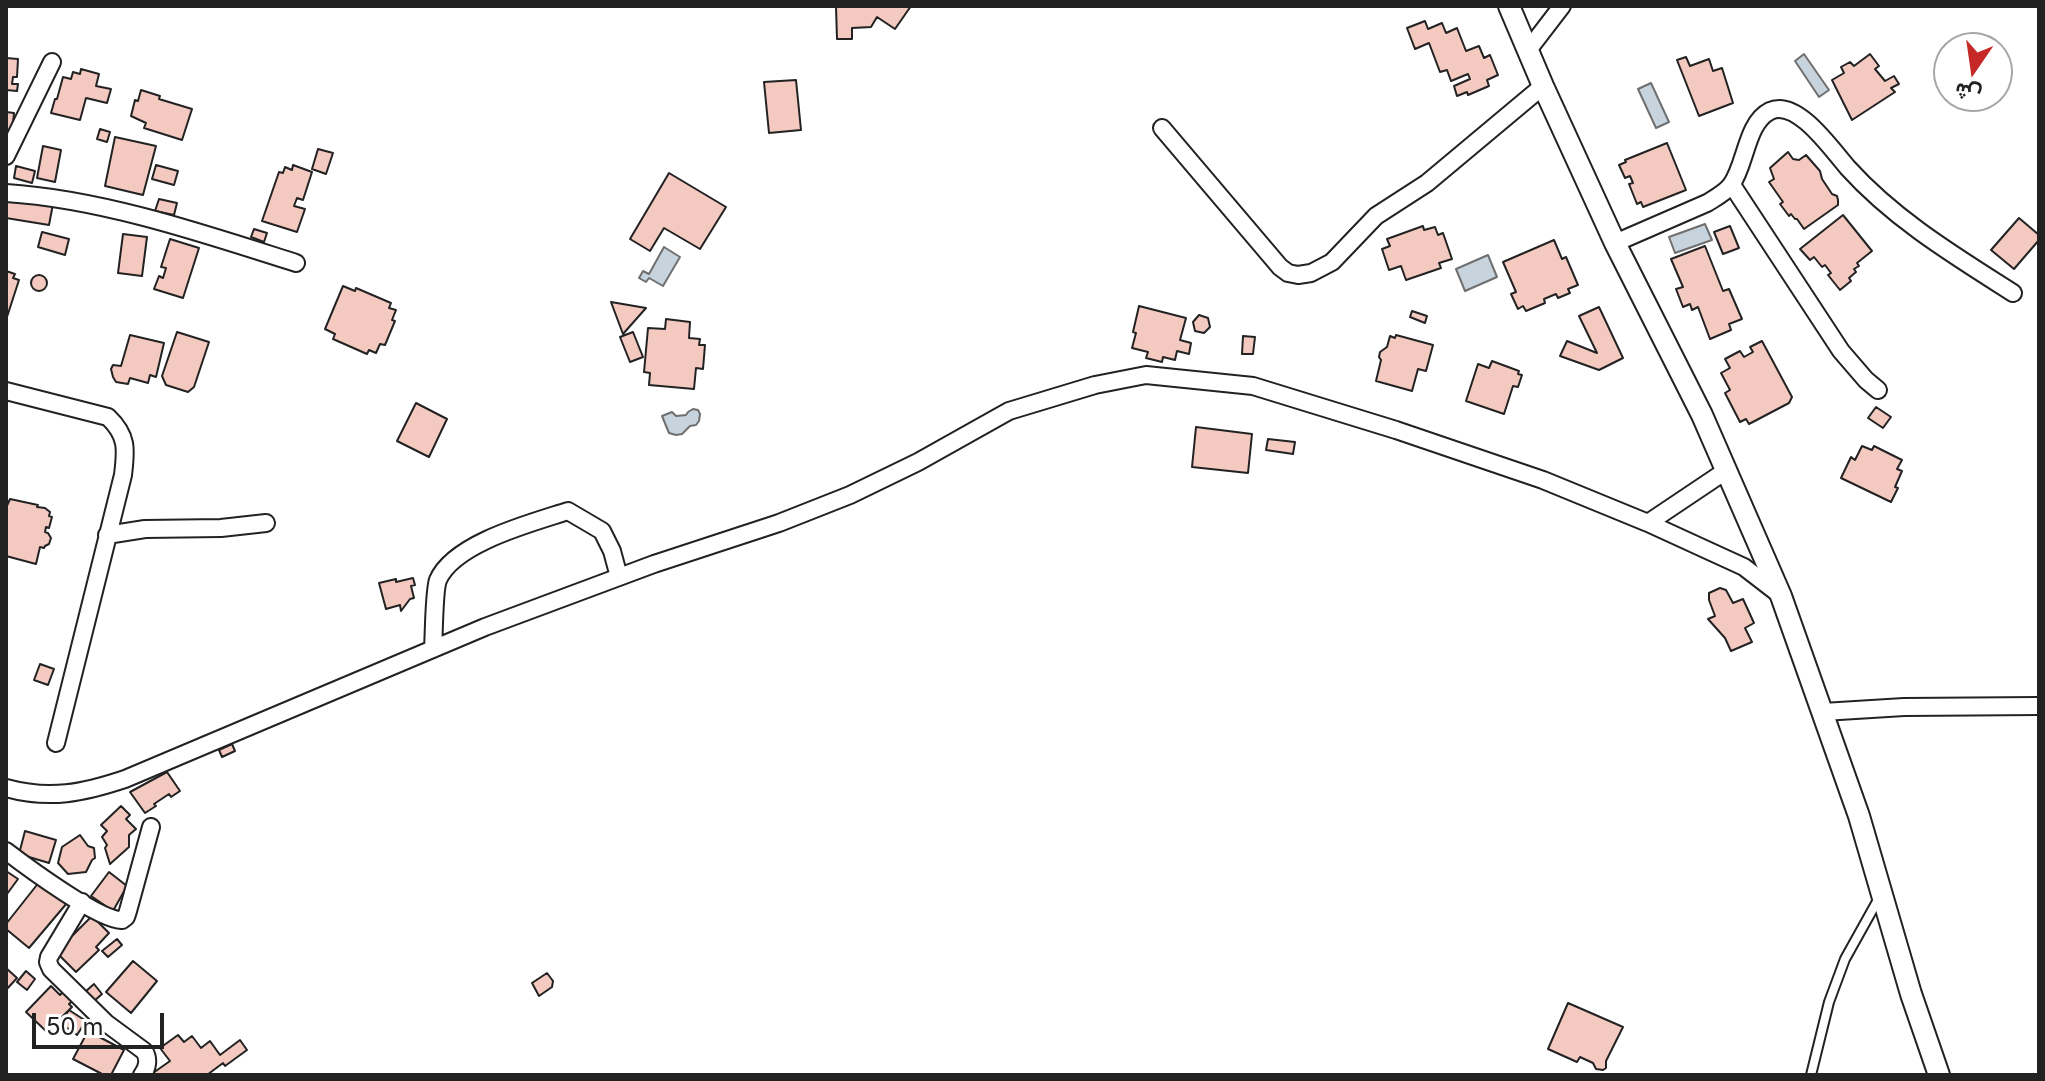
<!DOCTYPE html>
<meta charset="utf-8">
<style>
body{margin:0}
#map{position:relative;width:2045px;height:1081px;overflow:hidden;background:#fff;font-family:Inter,Vazirmatn,sans-serif}
canvas{display:block}
.frame{position:absolute;inset:0;border:8px solid #222;pointer-events:none}
.north{position:absolute;left:1933px;top:32px;width:80px;height:80px;box-sizing:border-box;background:#fff;border:2px solid #a7a7a7;border-radius:50%;rotate:193deg;font-size:22px;font-weight:700;line-height:32px;text-align:center;color:#222}
.north::after{content:'';display:block;margin:auto;width:28px;height:36px;background:#c62828;clip-path:polygon(50% 0,100% 100%,50% 72%,0 100%)}
.scale{position:absolute;left:32px;top:1013px;width:132px;height:36px;box-sizing:border-box;border:4px solid #222;border-top:0;padding-left:10px;font-size:24px;line-height:28px;white-space:nowrap;color:#222;-webkit-text-stroke:6px #fff;paint-order:stroke}
</style>
<div id="map">
<canvas width="2045" height="1081"></canvas>
<div class="frame"></div>
<div class="north">ش</div>
<div class="scale">50 m</div>
</div>
<script>
const c = document.querySelector('canvas').getContext('2d');
c.lineJoin = 'round';
function fillPath(path, color) {
  c.fillStyle = color;
  c.fill(path, 'evenodd');
}
function stroke(path, color, width, dash) {
  c.strokeStyle = color;
  c.lineWidth = width;
  c.lineCap = dash ? 'butt' : 'round';
  c.setLineDash(dash || []);
  c.stroke(path);
}
const water = new Path2D(`
 M 1804,54 L 1829,90 L 1819,97 L 1795,61 Z
 M 1651,83 L 1669,122 L 1656,128 L 1638,89 Z
 M 1705,224 L 1712,240 L 1675,253 L 1669,237 Z
 M 664,247 L 680,257 L 663,286 L 649,278 L 646,282 L 639,278 L 643,271 L 649,274 Z
 M 1488,255 L 1497,277 L 1465,291 L 1456,269 Z
 M 693,409 L 698,410 L 700,414 L 699,421 L 696,425 L 690,426 L 682,434 L 676,435 L 669,433 L 662,416 L 672,412 L 676,416 L 686,415 L 688,412 Z`);
fillPath(water, '#c7d3dd');
stroke(water, '#6f6f6f', 2);
const building = new Path2D(`
 M 855,6 L 911,6 L 895,29 L 877,17 L 871,27 L 852,28 L 852,39 L 837,39 L 836,7 Z
 M 1425,21 L 1428,29 L 1442,23 L 1446,33 L 1457,28 L 1466,51 L 1479,46 L 1484,58 L 1490,55 L 1498,75 L 1487,80 L 1489,86 L 1468,95 L 1467,92 L 1457,96 L 1454,86 L 1470,79 L 1468,74 L 1451,81 L 1447,70 L 1440,72 L 1429,43 L 1415,49 L 1407,28 Z
 M 1870,54 L 1879,66 L 1875,69 L 1885,81 L 1894,76 L 1899,84 L 1891,88 L 1895,92 L 1852,120 L 1832,80 L 1844,73 L 1841,67 L 1850,62 L 1854,66 Z
 M 1686,57 L 1690,66 L 1709,59 L 1713,71 L 1722,68 L 1733,103 L 1699,116 L 1677,60 Z
 M 6,58 L 18,59 L 17,77 L 13,77 L 12,84 L 18,84 L 17,91 L 6,90 Z
 M 81,69 L 99,74 L 96,86 L 111,89 L 107,103 L 86,98 L 80,120 L 51,113 L 55,99 L 57,99 L 63,77 L 71,79 L 73,72 L 80,74 Z
 M 796,80 L 801,130 L 769,133 L 764,82 Z
 M 141,90 L 160,96 L 159,99 L 192,109 L 182,140 L 144,128 L 146,123 L 131,116 L 135,100 L 138,101 Z
 M 6,112 L 14,113 L 12,133 L 6,133 Z
 M 100,129 L 110,132 L 107,142 L 97,139 Z
 M 115,137 L 156,146 L 143,195 L 105,186 Z
 M 1667,143 L 1686,190 L 1643,207 L 1641,202 L 1637,204 L 1629,184 L 1633,183 L 1630,176 L 1625,178 L 1619,165 L 1626,162 L 1625,160 Z
 M 43,146 L 61,150 L 55,182 L 37,178 Z
 M 318,149 L 333,153 L 326,174 L 312,169 Z
 M 1788,152 L 1793,159 L 1799,160 L 1806,155 L 1820,171 L 1822,179 L 1832,194 L 1837,196 L 1838,200 L 1838,205 L 1804,229 L 1797,219 L 1795,219 L 1791,214 L 1789,216 L 1780,204 L 1783,202 L 1769,182 L 1774,179 L 1770,168 Z
 M 156,165 L 178,171 L 174,185 L 152,179 Z
 M 293,165 L 312,172 L 303,200 L 297,198 L 294,206 L 305,209 L 297,232 L 262,221 L 279,172 L 283,173 L 285,167 L 292,170 Z
 M 16,166 L 35,171 L 32,183 L 14,178 Z
 M 669,173 L 726,207 L 700,249 L 664,228 L 650,251 L 630,239 Z
 M 6,195 L 53,204 L 49,225 L 6,218 Z
 M 159,199 L 177,203 L 174,215 L 155,211 Z
 M 1843,215 L 1872,251 L 1857,263 L 1859,266 L 1854,269 L 1856,272 L 1849,278 L 1851,281 L 1840,290 L 1828,275 L 1831,273 L 1825,265 L 1822,267 L 1814,257 L 1810,260 L 1800,249 Z
 M 2019,218 L 2039,235 L 2039,240 L 2014,269 L 1991,250 Z
 M 1423,226 L 1424,230 L 1435,227 L 1438,235 L 1443,233 L 1452,259 L 1439,263 L 1441,268 L 1406,280 L 1401,266 L 1389,270 L 1382,249 L 1390,246 L 1387,239 Z
 M 1730,226 L 1739,248 L 1723,254 L 1714,232 Z
 M 254,229 L 267,233 L 264,242 L 251,237 Z
 M 42,232 L 69,239 L 65,255 L 38,247 Z
 M 123,234 L 147,237 L 142,276 L 118,273 Z
 M 170,239 L 199,248 L 183,298 L 154,289 L 159,276 L 163,278 L 166,268 L 161,267 Z
 M 1554,240 L 1562,259 L 1566,257 L 1578,285 L 1568,289 L 1570,293 L 1558,298 L 1556,294 L 1544,299 L 1545,303 L 1526,311 L 1523,306 L 1518,309 L 1511,294 L 1516,292 L 1503,262 Z
 M 1705,246 L 1723,291 L 1729,289 L 1742,319 L 1729,324 L 1731,330 L 1710,339 L 1698,307 L 1692,310 L 1690,304 L 1683,307 L 1676,289 L 1683,287 L 1671,259 Z
 M 6,271 L 15,274 L 13,278 L 19,280 L 6,320 Z
 M31 283a8 8 0 1 1 16 0a8 8 0 1 1-16 0Z
 M 343,286 L 355,291 L 356,288 L 391,303 L 389,308 L 396,310 L 392,320 L 395,321 L 385,345 L 380,344 L 376,353 L 369,350 L 367,354 L 333,339 L 335,334 L 325,329 Z
 M 611,302 L 646,308 L 623,334 Z
 M 1139,306 L 1186,318 L 1180,340 L 1191,343 L 1189,354 L 1177,351 L 1175,360 L 1163,357 L 1162,362 L 1146,358 L 1148,352 L 1132,348 L 1136,333 L 1133,332 Z
 M 1599,307 L 1623,358 L 1599,370 L 1560,356 L 1567,341 L 1597,353 L 1579,316 Z
 M 1412,311 L 1427,316 L 1425,323 L 1410,317 Z
 M 1199,315 L 1208,318 L 1210,327 L 1204,333 L 1195,331 L 1193,322 Z
 M 666,319 L 690,322 L 689,338 L 700,339 L 699,345 L 705,345 L 703,369 L 696,368 L 694,389 L 649,385 L 650,373 L 644,372 L 648,328 L 665,329 Z
 M 177,332 L 209,342 L 194,387 L 188,392 L 166,385 L 162,376 Z
 M 633,332 L 643,357 L 630,362 L 620,337 Z
 M 130,335 L 164,343 L 156,377 L 150,375 L 148,383 L 130,378 L 128,384 L 116,382 L 113,377 L 111,369 L 113,365 L 121,366 Z
 M 1396,335 L 1433,345 L 1426,371 L 1418,369 L 1412,391 L 1376,381 L 1381,360 L 1379,357 L 1380,352 L 1387,347 L 1390,336 L 1395,338 Z
 M 1243,336 L 1255,337 L 1253,354 L 1242,354 Z
 M 1762,341 L 1792,397 L 1789,403 L 1749,424 L 1746,419 L 1740,422 L 1725,393 L 1730,390 L 1721,373 L 1730,368 L 1725,359 L 1740,351 L 1744,357 L 1753,352 L 1750,347 Z
 M 1492,361 L 1519,371 L 1518,374 L 1522,375 L 1518,387 L 1513,386 L 1504,414 L 1466,401 L 1478,364 L 1489,368 Z
 M 416,403 L 447,419 L 429,457 L 397,441 Z
 M 1876,407 L 1891,417 L 1883,428 L 1868,418 Z
 M 1196,427 L 1252,434 L 1248,473 L 1192,467 Z
 M 1268,439 L 1295,442 L 1293,454 L 1266,450 Z
 M 1862,446 L 1872,450 L 1874,446 L 1902,460 L 1897,469 L 1902,471 L 1895,487 L 1898,488 L 1891,502 L 1841,478 L 1851,457 L 1855,460 Z
 M 10,499 L 38,505 L 37,507 L 45,508 L 50,512 L 49,516 L 52,517 L 49,528 L 46,527 L 45,532 L 48,533 L 51,538 L 49,544 L 45,546 L 44,548 L 40,547 L 36,564 L 6,556 L 6,508 Z
 M 413,578 L 415,585 L 411,586 L 414,598 L 410,599 L 401,611 L 400,605 L 386,609 L 379,583 L 396,579 L 396,582 Z
 M 1720,588 L 1726,590 L 1733,603 L 1743,599 L 1754,623 L 1745,628 L 1752,642 L 1731,651 L 1725,638 L 1708,619 L 1715,616 L 1709,600 L 1709,593 Z
 M 40,664 L 54,669 L 48,685 L 34,680 Z
 M 232,744 L 235,751 L 222,757 L 219,750 Z
 M 167,772 L 180,791 L 171,797 L 169,794 L 154,804 L 156,806 L 145,813 L 130,792 Z
 M 121,806 L 130,815 L 126,819 L 136,829 L 129,835 L 129,847 L 110,864 L 105,848 L 107,845 L 102,837 L 107,831 L 101,825 Z
 M 25,831 L 56,840 L 49,863 L 19,854 Z
 M 80,835 L 88,846 L 94,848 L 95,858 L 92,860 L 86,872 L 68,874 L 58,863 L 62,847 Z
 M 6,871 L 18,879 L 7,894 L 6,894 Z
 M 109,872 L 127,886 L 113,911 L 91,896 Z
 M 40,881 L 67,903 L 29,948 L 6,929 L 6,924 Z
 M 92,916 L 109,933 L 96,947 L 99,950 L 76,972 L 56,952 Z
 M 117,939 L 122,945 L 108,957 L 102,951 Z
 M 133,961 L 157,981 L 131,1013 L 106,992 Z
 M 6,968 L 17,978 L 6,990 Z
 M 26,971 L 35,979 L 27,990 L 17,982 Z
 M 547,973 L 553,981 L 552,987 L 539,996 L 532,983 Z
 M 94,984 L 102,994 L 93,1002 L 85,992 Z
 M 51,986 L 60,995 L 65,990 L 75,999 L 69,1004 L 72,1007 L 47,1032 L 26,1012 Z
 M 1568,1003 L 1623,1027 L 1606,1061 L 1606,1068 L 1603,1070 L 1596,1069 L 1593,1063 L 1580,1057 L 1577,1062 L 1548,1049 Z
 M 69,1010 L 86,1021 L 77,1035 L 60,1023 Z
 M 88,1031 L 124,1050 L 111,1075 L 104,1075 L 73,1059 Z
 M 178,1035 L 184,1042 L 192,1036 L 201,1048 L 210,1041 L 220,1055 L 240,1040 L 247,1050 L 225,1066 L 223,1063 L 207,1075 L 155,1075 L 153,1073 L 170,1061 L 160,1048 Z`);
fillPath(building, '#f3c9c0');
stroke(building, '#222', 2);
const service = new Path2D(`
 M 1811,1075 L 1829,1002 L 1845,959 L 1879,898`);
const minor = new Path2D(`
 M 1529,49 L 1562,6
 M 1162,128 L 1280,267 L 1288,273 L 1298,275 L 1311,273 L 1332,262 L 1376,216 L 1427,183 L 1543,86
 M 6,156 L 52,62
 M 1732,185 L 1841,351 L 1866,380 L 1878,390
 M 6,193 C 102,199 205,234 296,263
 M 1615,243 L 1707,203 C 1715,198 1725,193 1731,185 C 1746,165 1746,123 1770,111 C 1797,98 1832,150 1848,168 C 1895,220 1955,256 2013,293
 M 6,391 L 108,417 C 128,436 126,450 123,475 L 56,743
 M 1648,523 L 1727,470
 M 107,535 L 145,529 L 221,528 L 266,523
 M 433,649 C 434,635 434,590 438,580 C 454,543 531,523 568,511 L 602,531 L 612,551 L 619,577
 M 1823,712 L 1904,707 L 2039,706
 M 6,788 C 50,800 83,793 125,779 L 485,627 L 654,564 L 779,523 L 850,495 L 918,462 L 1009,411 L 1095,385 L 1146,375 L 1253,386 L 1396,430 L 1543,480 L 1648,523 L 1744,567 L 1779,594
 M 6,851 C 27,867 100,921 122,920 L 126,917 L 128,911 L 151,827
 M 82,902 L 49,957 L 48,962 L 51,969 L 106,1023 L 144,1051 C 149,1058 148,1068 142,1075`);
const tertiary = new Path2D(`
 M 1509,6 L 1543,86 L 1615,243 L 1702,415 L 1781,596 L 1859,816 L 1911,994 L 1939,1075`);
stroke(service, '#222', 12);
stroke(minor, '#222', 20);
stroke(tertiary, '#222', 24);
stroke(service, '#fff', 8);
stroke(minor, '#fff', 16);
stroke(tertiary, '#fff', 20);
</script>
